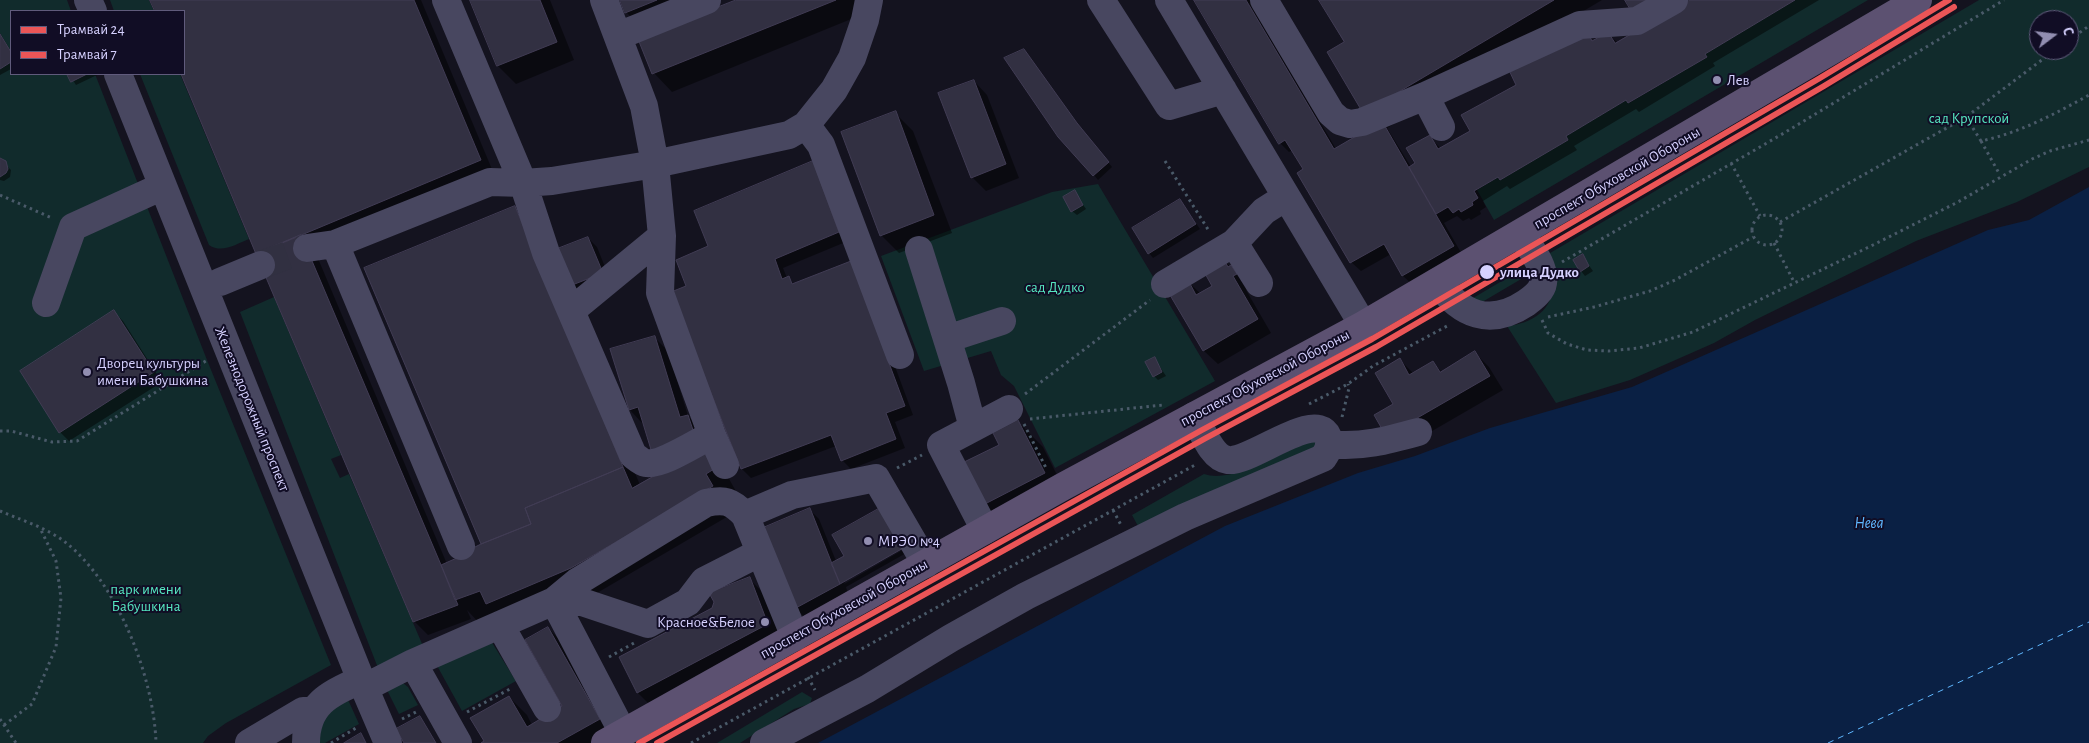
<!DOCTYPE html>
<meta charset="utf-8">
<style>
body{margin:0}
#map{position:relative;width:2089px;height:743px;overflow:hidden;background:#14131f;font-family:"Alegreya Sans",sans-serif}
canvas{display:block}
.legend{position:absolute;left:10px;top:10px;width:175px;height:65px;box-sizing:border-box;background:#110d25;border:1px solid #605b7c;margin:0;padding:6px 9px;list-style:none;font-size:15px;color:#d6d1ff}
.legend li{display:flex;align-items:center;gap:10px;height:25px}
.legend b{width:25px;border:1px solid #605b7c}
.north{position:absolute;left:2029px;top:10px;width:50px;height:50px;box-sizing:border-box;background:#110d25;border:1px solid #605b7c;border-radius:50%;rotate:75deg;font-size:14px;font-weight:700;line-height:20px;text-align:center;color:#d6d1ff}
.north::after{content:'';display:block;margin:auto;width:18px;height:22px;background:#928eb1;clip-path:polygon(50% 0,100% 100%,50% 72%,0 100%)}
</style>
<div id="map">
<canvas width="2089" height="743"></canvas>
<ul class="legend">
<li><b style="height:6px;background:#eb5557"></b>Трамвай 24</li>
<li><b style="height:6px;background:#eb5557"></b>Трамвай 7</li>
</ul>
<div class="north">С</div>
</div>
<script>
const c = document.querySelector('canvas').getContext('2d');
c.lineJoin = 'round';
function fillPath(path, color) {
  c.fillStyle = color;
  c.fill(path, 'evenodd');
}
function stroke(path, color, width, dash) {
  c.strokeStyle = color;
  c.lineWidth = width;
  c.lineCap = dash ? 'butt' : 'round';
  c.setLineDash(dash || []);
  c.stroke(path);
}
function write(font, color, halo, rows, align = 'center') {
  c.font = font + ' "Alegreya Sans",sans-serif';
  c.lineWidth = 4;
  c.setLineDash([]);
  c.textBaseline = 'middle';
  c.strokeStyle = halo;
  c.fillStyle = color;
  for (const [text, x, y, turn = 0] of rows) {
    c.save();
    c.translate(x, y);
    c.rotate((+turn || 0) * Math.PI / 180);
    c.textAlign = isNaN(turn) ? turn : align;
    if (halo) c.strokeText(text, 0, 0);
    c.fillText(text, 0, 0);
    c.restore();
  }
}
fillPath(new Path2D(`
 M 0,0 L 67,0 L 71,11 L 11,11 L 11,74 L 95,74 L 207,360 L 331,665 L 226,723 L 208,736 L 203,743 L 0,743 Z
 M 110,0 L 149,0 L 154,11 L 114,11 Z
 M 1795,0 L 1868,0 L 1494,220 L 1477,190 L 1498,177 L 1500,180 L 1568,140 L 1566,136 L 1626,100 L 1629,103 L 1707,57 L 1705,54 Z
 M 1979,0 L 2089,0 L 2089,167 L 2017,202 L 1916,241 L 1755,320 L 1714,343 L 1630,380 L 1556,403 L 1507,326 C 1531,324 1555,310 1552,282 C 1551,273 1547,264 1545,256 ZM 2039,20 L 2069,20 L 2069,50 L 2039,50 Z
 M 140,74 L 180,74 L 249,239 C 236,244 222,254 209,245 Z
 M 1098,184 L 1215,381 L 1055,468 L 1014,386 L 1001,375 L 991,351 L 924,371 L 881,256 L 1052,192 Z
 M 1524,268 L 1528,275 L 1472,308 L 1468,301 Z
 M 274,297 L 341,455 L 331,459 L 340,478 L 349,474 L 423,646 L 378,668 L 240,312 Z
 M 1310,439 L 1322,445 L 1139,528 L 1132,515 L 1204,474 C 1233,484 1283,452 1310,439 Z
 M 491,641 L 516,681 L 462,711 L 435,662 Z
 M 403,683 L 408,687 L 418,705 L 399,714 L 387,690 Z
 M 802,692 L 812,698 L 810,704 L 794,709 L 740,743 L 717,743 Z
 M 345,693 L 359,724 L 325,743 L 317,743 L 317,725 Z`), '#112b2c');
fillPath(new Path2D(`
 M 2089,187 L 2089,743 L 818,743 L 1225,526 L 1358,473 L 1415,456 L 1490,428 L 1632,387 L 1988,230 L 2029,220 Z`), '#0a2044');
fillPath(new Path2D(`
 M 152,0 L 421,0 L 494,174 L 314,249 L 447,564 L 484,545 L 515,208 L 533,226 L 640,485 L 679,463 L 630,410 L 654,337 L 668,351 L 688,416 L 702,430 L 738,495 L 737,511 L 597,593 L 481,625 L 467,610 L 471,619 L 428,635 L 414,621 L 183,74 L 184,11 L 157,11 Z
 M 471,0 L 550,0 L 574,60 L 516,84 L 498,66 Z
 M 621,0 L 720,0 L 644,30 L 626,12 Z
 M 739,0 L 861,0 L 866,13 L 672,92 L 654,73 L 640,40 Z
 M 1195,0 L 1249,0 L 1336,149 L 1377,125 L 1346,42 L 1321,0 L 1602,0 L 1387,128 L 1411,167 L 1416,164 L 1429,136 L 1441,149 L 1471,132 L 1593,42 L 1608,34 L 1618,43 L 1647,26 L 1627,0 L 1819,0 L 1713,63 L 1715,66 L 1639,112 L 1636,109 L 1574,146 L 1577,150 L 1510,189 L 1507,186 L 1483,201 L 1486,207 L 1480,211 L 1481,214 L 1471,220 L 1469,218 L 1463,221 L 1457,216 L 1444,223 L 1463,256 L 1413,285 L 1403,276 L 1391,254 L 1361,271 L 1351,262 L 1293,150 L 1289,152 L 1280,143 Z
 M 0,33 L 11,51 L 11,69 L 0,75 Z
 M 1024,50 L 1081,129 L 1112,167 L 1098,180 L 1094,175 Z
 M 69,74 L 96,74 L 97,75 L 76,85 Z
 M 974,81 L 987,95 L 1019,178 L 986,191 L 972,177 Z
 M 895,113 L 913,131 L 952,233 L 899,253 L 881,235 Z
 M 0,159 L 11,170 L 10,177 L 4,181 L 0,180 Z
 M 812,162 L 848,241 L 783,268 L 787,278 L 795,285 L 860,272 L 913,415 L 895,422 L 905,448 L 851,469 L 842,460 L 836,446 L 751,478 L 742,469 L 688,287 L 709,246 Z
 M 1074,192 L 1086,209 L 1077,215 L 1072,211 Z
 M 1180,200 L 1200,229 L 1153,258 L 1149,253 Z
 M 588,238 L 597,247 L 611,282 L 577,296 L 568,286 Z
 M 1582,256 L 1593,271 L 1585,276 L 1581,271 Z
 M 1223,260 L 1245,280 L 1249,289 L 1246,290 L 1271,333 L 1218,364 L 1204,351 L 1169,290 L 1186,280 L 1201,294 L 1214,287 Z
 M 114,312 L 123,321 L 162,382 L 69,441 L 60,432 Z
 M 1475,353 L 1489,367 L 1503,390 L 1401,449 L 1395,405 L 1400,360 L 1414,374 L 1433,363 L 1442,372 Z
 M 1154,358 L 1166,376 L 1158,380 L 1154,376 Z
 M 1018,422 L 1043,447 L 1069,499 L 1009,529 L 984,504 L 1001,445 Z
 M 881,509 L 844,584 L 906,548 L 908,552 L 846,587 L 848,594 L 805,618 L 796,608 L 810,510 L 819,519 L 836,561 L 845,556 Z
 M 749,579 L 775,604 L 791,645 L 663,718 L 638,693 L 621,657 L 713,609 Z
 M 548,628 L 566,646 L 617,737 L 607,743 L 484,743 L 509,697 L 527,715 L 532,725 L 564,707 Z
 M 420,717 L 424,722 L 436,743 L 405,743 Z`), '#0007');
stroke(new Path2D(`
 M 1828,743 L 2089,622`), '#5fb7ff', 1, [6, 5]);
const building = new Path2D(`
 M 150,0 L 414,0 L 481,160 L 256,254 L 181,74 L 184,74 L 184,11 L 155,11 Z
 M 470,0 L 540,0 L 557,42 L 497,66 Z
 M 620,0 L 657,0 L 625,13 Z
 M 736,0 L 836,0 L 652,74 L 638,39 Z
 M 1194,0 L 1246,0 L 1334,149 L 1382,121 L 1454,246 L 1402,276 L 1384,244 L 1350,263 L 1297,173 L 1303,169 L 1285,140 L 1279,144 Z
 M 1319,0 L 1554,0 L 1363,113 L 1327,52 L 1344,42 Z
 M 1625,0 L 1660,0 L 1634,15 Z
 M 1689,0 L 1795,0 L 1705,54 L 1707,57 L 1628,103 L 1626,100 L 1566,136 L 1568,140 L 1500,180 L 1498,177 L 1474,191 L 1478,198 L 1472,202 L 1473,205 L 1461,212 L 1459,209 L 1453,213 L 1448,207 L 1436,214 L 1409,167 L 1415,163 L 1406,148 L 1430,135 L 1438,149 L 1470,131 L 1461,115 L 1516,85 L 1507,66 L 1575,34 L 1590,37 L 1592,41 L 1608,32 L 1615,43 Z
 M 0,34 L 11,52 L 11,62 L 0,69 Z
 M 1024,49 L 1077,123 L 1109,162 L 1093,176 L 1058,137 L 1004,58 Z
 M 67,74 L 87,74 L 71,82 Z
 M 974,80 L 1006,164 L 971,178 L 938,93 Z
 M 896,111 L 934,215 L 880,236 L 841,132 Z
 M 0,158 L 6,161 L 8,169 L 6,173 L 0,177 Z
 M 813,161 L 839,232 L 775,259 L 782,279 L 789,276 L 792,284 L 851,261 L 905,406 L 886,413 L 896,439 L 841,461 L 831,435 L 741,469 L 671,292 L 686,286 L 676,260 L 708,246 L 694,211 Z
 M 1075,190 L 1083,205 L 1071,212 L 1063,197 Z
 M 1180,199 L 1196,224 L 1148,254 L 1132,228 Z
 M 515,206 L 623,467 L 525,508 L 531,524 L 481,544 L 364,268 Z
 M 301,235 L 458,605 L 413,622 L 256,254 Z
 M 588,237 L 603,273 L 567,287 L 552,251 Z
 M 1583,254 L 1589,266 L 1580,272 L 1573,260 Z
 M 1223,258 L 1228,267 L 1231,265 L 1237,274 L 1233,276 L 1258,319 L 1203,351 L 1167,290 L 1187,278 L 1196,295 L 1212,286 L 1203,270 Z
 M 114,310 L 154,372 L 59,433 L 20,371 Z
 M 655,336 L 680,417 L 688,415 L 696,439 L 652,453 L 638,407 L 629,410 L 610,349 Z
 M 1475,351 L 1490,376 L 1386,436 L 1374,415 L 1393,404 L 1375,373 L 1400,358 L 1409,375 L 1433,361 L 1440,372 Z
 M 1155,357 L 1162,372 L 1153,377 L 1145,362 Z
 M 1018,420 L 1045,473 L 983,505 L 962,463 L 999,445 L 993,433 Z
 M 702,449 L 714,469 L 706,474 L 713,486 L 571,568 L 486,604 L 480,591 L 455,600 L 441,565 L 466,554 L 465,552 L 481,544 L 531,524 L 525,508 L 623,467 L 632,488 Z
 M 882,507 L 905,547 L 840,584 L 831,563 L 844,556 L 832,535 Z
 M 810,508 L 840,584 L 794,609 L 763,528 Z
 M 750,577 L 766,619 L 764,626 L 637,693 L 619,657 L 712,608 L 714,602 L 709,593 Z
 M 548,627 L 600,719 L 557,743 L 481,743 L 484,741 L 470,718 L 509,696 L 527,727 L 562,706 L 525,640 Z
 M 420,716 L 436,743 L 404,743 L 396,729 Z
 M 361,733 L 366,743 L 344,743 Z`);
fillPath(building, '#323042');
stroke(building, '#413c54', 1);
stroke(new Path2D(`
 M 261,265 L 307,248`), '#313041', 28, [28, 14]);
stroke(new Path2D(`
 M 2069,40 L 2089,26
 M 1966,117 L 1981,141 C 2019,133 2055,114 2089,95
 M 1981,141 L 2000,175
 M 1165,161 L 1209,231
 M 1731,163 L 1760,216
 M 0,195 L 52,218
 M1752 230a15 15 0 1 1 30 0a15 15 0 1 1-30 0Z
 M 1780,222 L 1966,117 L 2055,50
 M 1774,243 L 1794,282
 M 1562,262 L 1784,133 L 2004,0
 M 1548,317 L 1594,307 L 1650,291 L 1675,280 L 1753,237
 M 1542,320 L 1548,333 L 1567,344 L 1587,350 L 1609,351 L 1639,348 L 1693,332 L 1873,245 L 1958,202 L 2032,159 L 2050,151 L 2089,140
 M 1025,394 L 1150,300
 M 1309,404 L 1348,384 L 1373,366 L 1449,325
 M 1342,417 L 1349,388 L 1348,384
 M 1030,419 L 1163,405
 M 1024,424 L 1047,470
 M 0,431 L 11,431 L 52,442 L 77,441 L 209,359
 M 897,468 L 922,455
 M 1113,510 L 1121,525
 M 0,511 C 21,520 47,528 65,542 C 118,583 154,678 156,743
 M 609,657 L 634,643
 M 808,677 L 815,690
 M 467,712 L 510,689
 M 0,719 L 16,743
 M 402,719 L 416,712
 M 4,725 L 32,704 L 56,647 L 61,598 L 56,561 L 40,528
 M 331,743 L 356,728
 M 691,743 L 1195,465`), '#4a5a69', 3, [2.5, 4]);
stroke(new Path2D(`
 M 88,0 L 93,11
 M 446,0 L 523,183 L 546,253 L 633,455 C 637,458 641,462 646,463 C 661,466 697,442 712,435
 M 604,0 L 644,106 L 655,164 L 662,236 L 660,293 L 712,435 L 725,465
 M 1101,0 L 1169,106 L 1223,90
 M 1169,0 L 1363,325
 M 1264,0 L 1331,113 L 1340,121 L 1350,124 L 1362,122 L 1425,96 L 1580,25 L 1637,21 L 1674,0
 M 618,36 L 707,0
 M 118,74 L 361,680 L 388,743
 M 1425,96 L 1441,127
 M 806,125 L 821,145 L 900,355
 M 307,248 L 335,244
 M 919,250 L 961,383 L 973,428
 M 220,282 L 261,265
 M 1437,282 C 1461,315 1490,327 1526,303 C 1533,298 1542,291 1543,283 C 1546,266 1529,247 1521,234
 M 1259,283 L 1234,243 L 1264,211 L 1286,197
 M 1165,284 L 1234,243
 M 46,303 L 73,227 L 163,186
 M 571,311 L 662,236
 M 947,339 L 1002,321
 M 1329,444 C 1360,448 1389,440 1418,432
 M 745,515 L 792,495 L 876,478 L 926,564
 M 985,530 L 941,445 L 1009,409
 M 461,546 L 335,244 L 490,182 L 523,183 L 552,181 L 655,164 L 789,135 L 806,125 L 834,90 L 852,58 L 865,20 L 869,0
 M 500,625 L 547,708
 M 413,663 L 458,743
 M 364,688 L 413,663 L 554,601 L 577,582 L 706,503 C 725,499 731,501 745,515 L 795,637
 M 623,733 L 554,601 L 582,602 L 648,624 L 688,602 L 704,581 L 759,553
 M 249,743 L 303,711 L 313,711
 M 306,743 C 306,705 329,693 361,680
 M 764,743 L 867,689 L 951,638 L 1026,596 L 1185,517 L 1323,458 C 1328,451 1331,445 1328,437 C 1316,408 1251,463 1228,460 C 1211,458 1202,429 1194,416`), '#484760', 28);
stroke(new Path2D(`
 M 605,743 L 1064,486 L 1363,325 L 1918,0`), '#5c5171', 28);
stroke(new Path2D(`
 M 639,743 L 1202,430 L 1372,339 L 1820,78 L 1949,0`), '#eb5557', 6);
stroke(new Path2D(`
 M 657,743 L 1206,438 L 1376,347 L 1824,86 L 1954,7`), '#eb5557', 6);
for (const [x, y, r, color] of [
 [1717,80,5,"#928eb1"],
 [1487,272,8,"#d6d1ff"],
 [87,372,5,"#928eb1"],
 [868,541,5,"#928eb1"],
 [765,622,5,"#928eb1"]
]) {
  const dot = new Path2D();
  dot.arc(x, y, r, 0, 2 * Math.PI);
  c.fillStyle = color;
  c.fill(dot);
  stroke(dot, '#110d25', 2);
}
write('15px', '#d6d1ff', '#110d25', [
 ["Лев",1727,80],
 ["Дворец культуры",97,363],
 ["имени Бабушкина",97,380],
 ["МРЭО №4",878,541],
 ["Красное&Белое",755,622,"right"]
], 'left');
write('15px', '#56e6c0', '#110d25', [
 ["сад Крупской",1969,118],
 ["сад Дудко",1055,287],
 ["парк имени",146,589],
 ["Бабушкина",146,606]
]);
write('15px', '#d6d1ff', '#110d25', [
 ["проспект Обуховской Обороны",1617,178,-30],
 ["проспект Обуховской Обороны",1265,378,-28],
 ["Железнодорожный проспект",252,409,68],
 ["проспект Обуховской Обороны",844,609,-29]
]);
write('bold 15px', '#d6d1ff', '#110d25', [
 ["улица Дудко",1500,272]
], 'left');
write('italic 16px', '#5fb7ff', '#110d25', [
 ["Нева",1869,523]
]);
</script>
